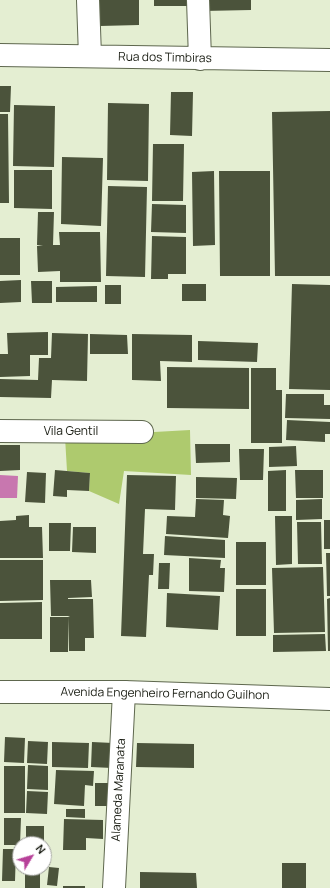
<!DOCTYPE html>
<style>
body{margin:0}
#map{position:relative;width:330px;height:888px;overflow:hidden;background:#e4eed2;font-family:Manrope,sans-serif}
canvas{display:block}
.north{position:absolute;left:12px;top:836px;width:40px;height:40px;box-sizing:border-box;background:#fff;border:1px solid #a2a39f;border-radius:50%;rotate:52deg;font-size:11px;font-weight:700;line-height:16px;text-align:center;color:#171a10}
.north::after{content:'';display:block;margin:auto;width:14px;height:18px;background:#b74199;clip-path:polygon(50% 0,100% 100%,50% 72%,0 100%)}
</style>
<div id="map">
<canvas width="330" height="888"></canvas>
<div class="north">N</div>
</div>
<script>
const c = document.querySelector('canvas').getContext('2d');
c.lineJoin = 'round';
function fillPath(path, color) {
  c.fillStyle = color;
  c.fill(path, 'evenodd');
}
function stroke(path, color, width, dash) {
  c.strokeStyle = color;
  c.lineWidth = width;
  c.lineCap = dash ? 'butt' : 'round';
  c.setLineDash(dash || []);
  c.stroke(path);
}
function write(font, color, halo, rows, align = 'center') {
  c.font = font + ' Manrope,sans-serif';
  c.lineWidth = 4;
  c.setLineDash([]);
  c.textBaseline = 'middle';
  c.strokeStyle = halo;
  c.fillStyle = color;
  for (const [text, x, y, turn = 0] of rows) {
    c.save();
    c.translate(x, y);
    c.rotate((+turn || 0) * Math.PI / 180);
    c.textAlign = isNaN(turn) ? turn : align;
    if (halo) c.strokeText(text, 0, 0);
    c.fillText(text, 0, 0);
    c.restore();
  }
}
fillPath(new Path2D(`
 M 190,430 L 191,475 L 124,471 L 119,504 L 89,491 L 90,473 L 67,471 L 65,437 Z`), '#aeca6e');
fillPath(new Path2D(`
 M 0,475 L 18,476 L 17,498 L 0,498 Z`), '#c877af');
fillPath(new Path2D(`
 M 100,0 L 139,0 L 139,25 L 100,26 Z
 M 154,0 L 189,0 L 189,6 L 154,6 Z
 M 203,0 L 251,0 L 251,10 L 203,11 Z
 M 0,86 L 11,86 L 10,112 L 0,112 Z
 M 171,92 L 193,92 L 192,136 L 170,135 Z
 M 108,103 L 149,104 L 148,181 L 107,180 Z
 M 14,105 L 55,106 L 54,167 L 13,166 Z
 M 330,111 L 330,276 L 275,276 L 272,112 Z
 M 0,114 L 8,114 L 9,203 L 0,203 Z
 M 153,144 L 184,144 L 183,201 L 152,201 Z
 M 62,157 L 103,158 L 101,226 L 61,224 Z
 M 14,170 L 52,170 L 52,209 L 14,208 Z
 M 214,171 L 215,245 L 193,246 L 192,172 Z
 M 219,171 L 270,171 L 270,276 L 220,276 Z
 M 108,186 L 147,187 L 145,277 L 106,276 Z
 M 152,204 L 186,205 L 186,233 L 151,232 Z
 M 38,212 L 54,212 L 53,245 L 60,245 L 59,232 L 100,232 L 101,282 L 60,282 L 60,271 L 38,272 L 37,246 L 43,245 L 37,245 Z
 M 152,236 L 186,237 L 186,274 L 168,274 L 168,279 L 151,279 Z
 M 0,238 L 20,238 L 20,275 L 0,275 Z
 M 21,280 L 21,302 L 0,303 L 0,281 Z
 M 31,281 L 52,281 L 52,303 L 32,303 Z
 M 182,284 L 206,284 L 206,301 L 182,301 Z
 M 292,284 L 330,285 L 330,390 L 289,389 Z
 M 105,285 L 121,285 L 121,304 L 105,304 Z
 M 97,286 L 97,302 L 56,302 L 56,287 Z
 M 48,332 L 48,355 L 30,355 L 30,376 L 0,377 L 0,354 L 8,354 L 7,333 Z
 M 52,333 L 88,334 L 87,381 L 52,380 L 51,398 L 0,397 L 0,379 L 38,380 L 39,358 L 51,358 Z
 M 90,334 L 127,335 L 128,354 L 90,354 Z
 M 132,334 L 192,335 L 192,362 L 160,361 L 161,381 L 132,380 Z
 M 198,341 L 258,343 L 257,362 L 198,360 Z
 M 167,367 L 249,368 L 249,409 L 167,408 Z
 M 251,368 L 276,368 L 276,390 L 282,390 L 282,443 L 251,443 Z
 M 286,394 L 324,394 L 324,405 L 330,405 L 330,419 L 285,418 Z
 M 287,420 L 330,422 L 330,434 L 325,434 L 325,442 L 286,440 Z
 M 195,444 L 230,444 L 230,462 L 196,463 Z
 M 0,445 L 20,445 L 20,470 L 0,471 Z
 M 296,446 L 297,466 L 269,467 L 269,447 Z
 M 239,449 L 264,449 L 263,480 L 240,480 Z
 M 55,470 L 90,473 L 89,491 L 67,490 L 67,497 L 53,496 Z
 M 286,470 L 286,511 L 268,511 L 268,471 Z
 M 295,470 L 323,470 L 323,498 L 296,498 Z
 M 27,472 L 46,473 L 45,503 L 25,502 Z
 M 127,475 L 176,476 L 175,510 L 145,509 L 143,554 L 154,554 L 153,575 L 149,575 L 146,637 L 121,636 Z
 M 196,477 L 237,478 L 236,499 L 196,498 Z
 M 196,499 L 224,500 L 223,515 L 230,516 L 228,538 L 166,534 L 167,516 L 195,517 Z
 M 322,499 L 322,519 L 296,520 L 296,500 Z
 M 29,515 L 29,527 L 42,527 L 43,558 L 0,558 L 0,521 L 16,520 L 16,516 Z
 M 275,516 L 292,516 L 292,564 L 276,565 Z
 M 324,520 L 330,520 L 330,549 L 324,549 Z
 M 297,522 L 321,522 L 322,564 L 298,564 Z
 M 49,523 L 71,523 L 70,551 L 49,551 Z
 M 73,527 L 96,527 L 96,553 L 72,552 Z
 M 165,536 L 225,540 L 225,558 L 164,555 Z
 M 236,542 L 266,542 L 266,585 L 236,585 Z
 M 326,553 L 330,553 L 330,596 L 327,596 Z
 M 189,558 L 221,560 L 220,568 L 225,568 L 224,592 L 189,591 Z
 M 0,560 L 43,560 L 43,600 L 0,601 Z
 M 159,563 L 170,563 L 169,589 L 158,589 Z
 M 323,567 L 325,632 L 274,633 L 272,568 Z
 M 50,580 L 91,580 L 92,597 L 68,598 L 68,599 L 93,599 L 94,638 L 85,638 L 85,651 L 69,651 L 68,617 L 70,616 L 51,616 Z
 M 236,589 L 266,589 L 266,636 L 236,636 Z
 M 167,593 L 220,596 L 218,630 L 166,627 Z
 M 330,598 L 330,651 L 328,651 L 327,599 Z
 M 42,602 L 42,639 L 0,639 L 0,603 Z
 M 50,617 L 68,617 L 68,652 L 50,652 Z
 M 325,634 L 326,651 L 273,652 L 273,635 Z
 M 5,737 L 25,738 L 24,763 L 4,762 Z
 M 28,741 L 48,742 L 47,764 L 27,763 Z
 M 52,742 L 89,743 L 88,768 L 52,767 Z
 M 92,742 L 113,743 L 112,768 L 91,767 Z
 M 137,743 L 194,744 L 194,768 L 136,767 Z
 M 28,765 L 48,766 L 48,790 L 27,789 Z
 M 4,766 L 25,766 L 25,813 L 4,813 Z
 M 56,770 L 94,771 L 93,786 L 85,785 L 84,806 L 54,804 Z
 M 95,783 L 112,783 L 112,806 L 95,806 Z
 M 27,791 L 48,792 L 47,814 L 26,813 Z
 M 66,809 L 85,809 L 85,818 L 66,817 Z
 M 4,818 L 21,818 L 20,845 L 4,845 Z
 M 64,819 L 103,820 L 103,839 L 86,838 L 86,850 L 63,850 Z
 M 26,826 L 44,826 L 44,844 L 26,844 Z
 M 3,849 L 16,849 L 15,881 L 2,881 Z
 M 282,863 L 306,863 L 306,888 L 282,888 Z
 M 49,867 L 59,868 L 57,886 L 47,885 Z
 M 25,868 L 40,868 L 40,888 L 25,888 Z
 M 140,872 L 196,873 L 197,888 L 140,888 Z
 M 63,886 L 85,886 L 85,888 L 63,888 Z`), '#4b533b');
const minor = new Path2D(`
 M 88,0 L 90,56
 M 198,0 L 200,59
 M 0,55 L 330,60
 M 0,431 L 142,432
 M 114,888 L 124,692`);
const secondary = new Path2D(`
 M 0,692 L 124,692 L 330,699`);
stroke(minor, '#5e674e', 24);
stroke(secondary, '#5e674e', 24);
stroke(minor, '#fff', 22);
stroke(secondary, '#fff', 22);
write('12px', '#171a10', '#fff', [
 ["Rua dos Timbiras",165,58,1],
 ["Vila Gentil",71,432],
 ["Avenida Engenheiro Fernando Guilhon",165,694,1],
 ["Alameda Maranata",119,790,-87]
]);
</script>
